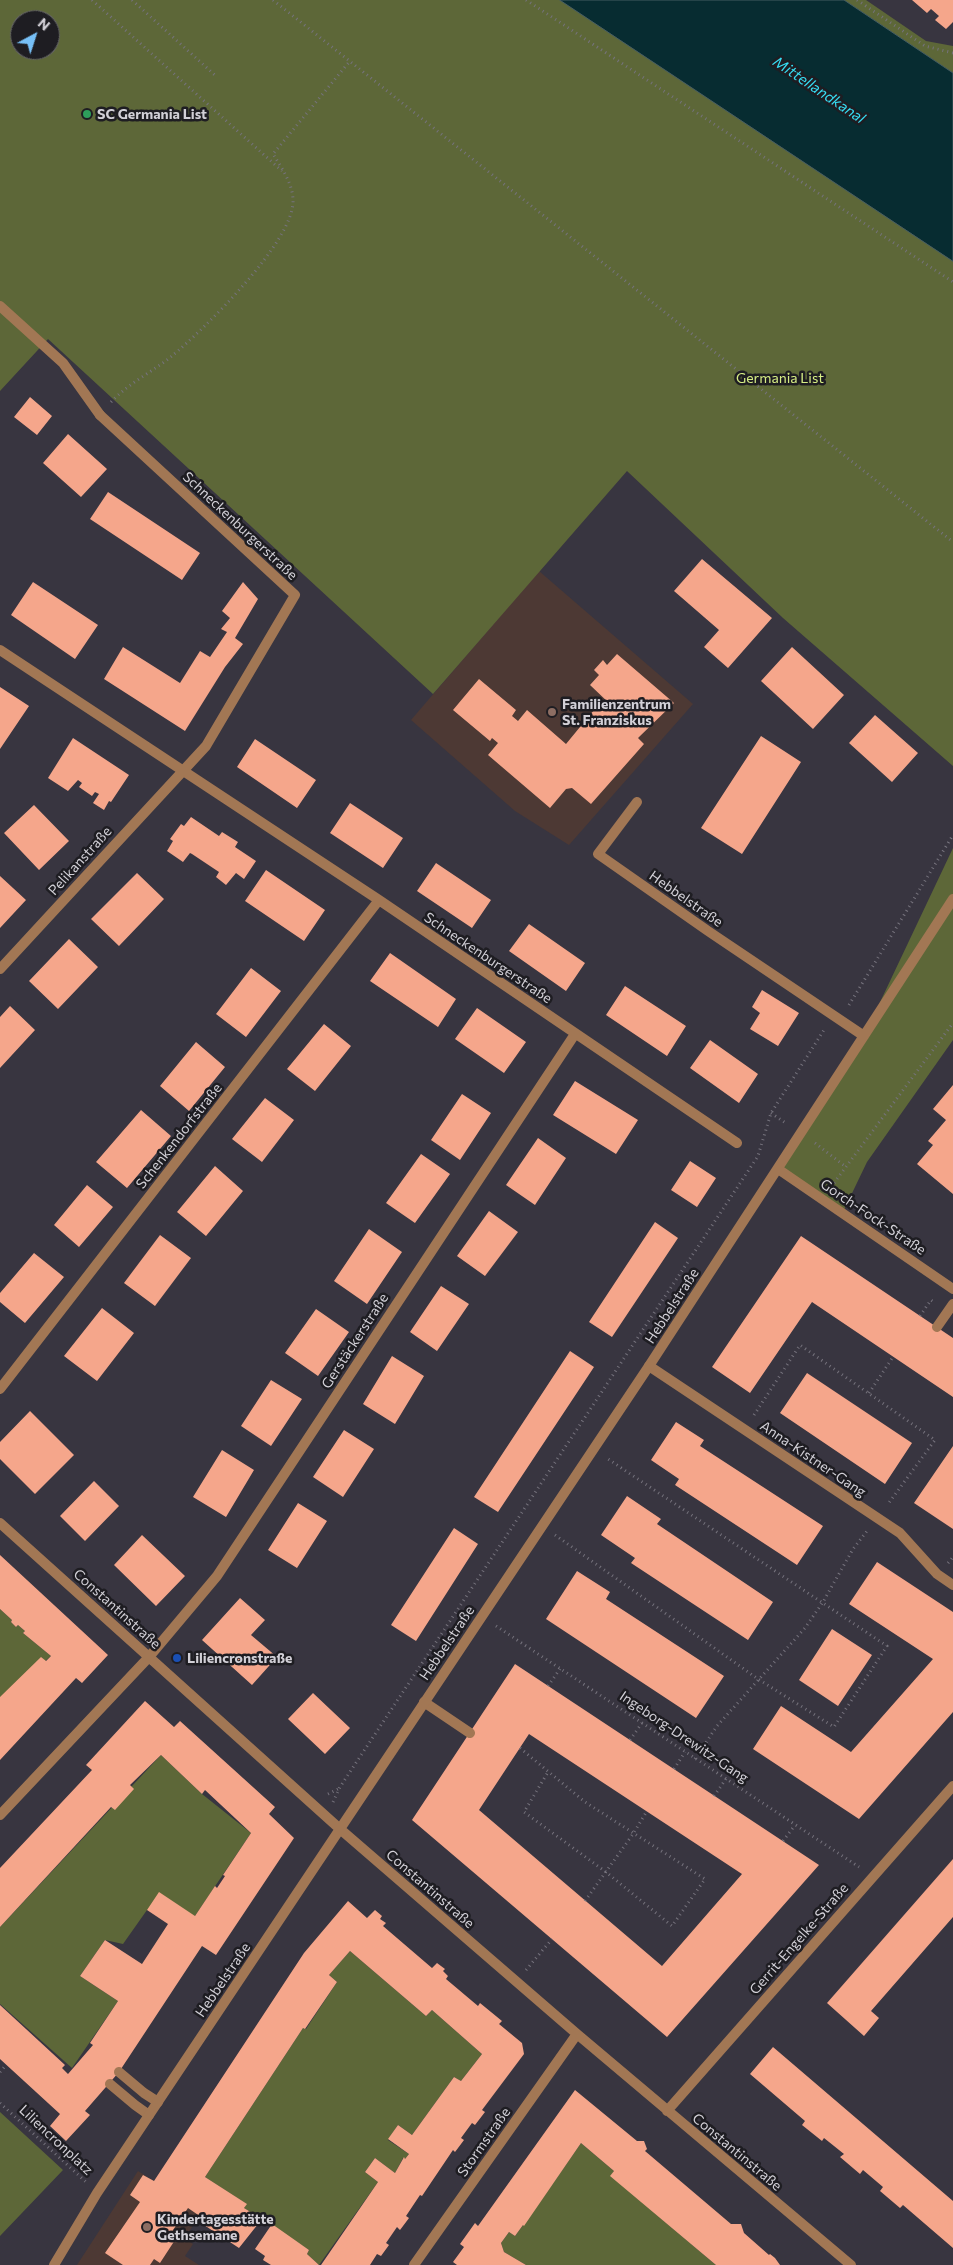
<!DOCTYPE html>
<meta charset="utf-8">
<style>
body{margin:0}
#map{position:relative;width:953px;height:2265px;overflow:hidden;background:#383540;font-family:Commissioner,sans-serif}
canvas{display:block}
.north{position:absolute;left:10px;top:10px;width:50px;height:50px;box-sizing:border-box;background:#1e1d22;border:1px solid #66656a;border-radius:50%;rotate:40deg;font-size:14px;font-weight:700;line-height:20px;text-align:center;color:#d2d0d7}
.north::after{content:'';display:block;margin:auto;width:18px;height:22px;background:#77c0f7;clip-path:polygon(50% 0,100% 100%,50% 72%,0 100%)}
</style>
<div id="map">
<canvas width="953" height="2265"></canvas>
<div class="north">N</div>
</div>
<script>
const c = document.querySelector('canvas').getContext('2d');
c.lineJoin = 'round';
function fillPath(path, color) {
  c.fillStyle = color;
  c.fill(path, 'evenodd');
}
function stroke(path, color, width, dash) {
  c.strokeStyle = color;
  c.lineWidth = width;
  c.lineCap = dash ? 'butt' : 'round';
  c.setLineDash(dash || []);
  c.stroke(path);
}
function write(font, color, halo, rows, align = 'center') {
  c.font = font + ' Commissioner,sans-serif';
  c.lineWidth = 5;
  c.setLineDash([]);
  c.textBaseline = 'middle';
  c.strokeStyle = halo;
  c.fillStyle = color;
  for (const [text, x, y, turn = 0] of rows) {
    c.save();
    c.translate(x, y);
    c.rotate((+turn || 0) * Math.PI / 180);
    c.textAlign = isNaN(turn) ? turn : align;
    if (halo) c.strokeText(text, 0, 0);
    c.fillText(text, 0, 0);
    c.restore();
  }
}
fillPath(new Path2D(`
 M 539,571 L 693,704 L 569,845 L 515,811 L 411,720 Z
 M 138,2171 L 154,2181 L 206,2205 L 185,2238 L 193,2244 L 185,2256 L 199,2265 L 77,2265 Z`), '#4d3934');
fillPath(new Path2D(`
 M 0,0 L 560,0 L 953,261 L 953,766 L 783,618 L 627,471 L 433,694 L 48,339 L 0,391 ZM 20,20 L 50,20 L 50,50 L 20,50 Z
 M 844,0 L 866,0 L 926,41 L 953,46 L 953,73 Z
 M 953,848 L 953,1040 L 867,1162 L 843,1212 L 778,1169 L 864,1036 Z
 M 0,1609 L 12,1620 L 11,1622 L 16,1627 L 18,1625 L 25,1631 L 23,1633 L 51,1656 L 0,1700 Z
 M 161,1755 L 202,1794 L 251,1833 L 195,1916 L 147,1910 L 123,1944 L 105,1940 L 80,1976 L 118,2001 L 72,2068 L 0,2004 L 0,1927 Z
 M 350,1951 L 426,2016 L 432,2010 L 482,2054 L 461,2081 L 454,2077 L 412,2135 L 398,2125 L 388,2140 L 409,2154 L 405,2159 L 403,2158 L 395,2173 L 375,2158 L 365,2172 L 378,2182 L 319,2265 L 307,2254 L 309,2250 L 244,2208 L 246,2204 L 205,2177 L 303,2028 L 306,2029 L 337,1982 L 329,1975 Z
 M 0,2112 L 63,2170 L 0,2236 Z
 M 581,2143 L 614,2171 L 611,2176 L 716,2265 L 526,2265 L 504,2252 L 501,2243 L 509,2232 L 515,2236 L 523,2225 L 524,2225 Z`), '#5d6738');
const water = new Path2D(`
 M 560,0 L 844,0 L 953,73 L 953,261 Z`);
fillPath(water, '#072c31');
stroke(water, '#445d63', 1);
fillPath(new Path2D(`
 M 912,0 L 953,0 L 953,22 L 946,29 L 935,20 L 939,16 L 931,9 L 927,13 Z
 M 30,397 L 52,416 L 37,435 L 14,417 Z
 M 68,434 L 107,469 L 81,497 L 43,463 Z
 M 108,492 L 200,553 L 182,580 L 90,519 Z
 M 702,559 L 772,618 L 728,668 L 704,647 L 719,630 L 674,591 Z
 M 33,582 L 98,625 L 75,659 L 11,615 Z
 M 243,582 L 258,599 L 235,638 L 243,644 L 225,667 L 185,731 L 104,679 L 123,647 L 180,683 L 200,651 L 210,657 L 227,632 L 221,629 L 230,618 L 222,611 Z
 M 792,647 L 844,695 L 813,729 L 761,681 Z
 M 617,654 L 674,703 L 638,738 L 644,744 L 591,804 L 572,788 L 566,789 L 550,808 L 488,755 L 498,743 L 492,738 L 490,741 L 453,710 L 479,679 L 516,710 L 512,716 L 518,721 L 527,710 L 566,744 L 594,710 L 599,705 L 605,709 L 610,704 L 590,685 L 599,675 L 594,670 L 603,660 L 607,665 Z
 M 0,687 L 29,706 L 0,749 Z
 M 875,715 L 918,753 L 892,782 L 849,743 Z
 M 761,736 L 801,762 L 742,854 L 701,828 Z
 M 73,738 L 129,775 L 111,802 L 109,801 L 104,810 L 93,803 L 99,794 L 95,792 L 92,796 L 79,787 L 82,783 L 78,780 L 68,791 L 48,778 Z
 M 255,739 L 316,780 L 297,808 L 237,767 Z
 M 350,803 L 403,838 L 383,868 L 330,833 Z
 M 34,805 L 69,841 L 39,870 L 4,833 Z
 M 191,817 L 219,836 L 222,832 L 238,842 L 235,847 L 256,861 L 244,879 L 236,873 L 226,885 L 216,877 L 219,872 L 192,854 L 190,853 L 183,862 L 167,851 L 173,841 L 170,839 L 181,824 L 184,826 Z
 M 436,863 L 491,900 L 472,928 L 417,891 Z
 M 266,870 L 325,910 L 304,941 L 245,901 Z
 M 137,873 L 164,899 L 119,946 L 91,919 Z
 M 0,876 L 26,900 L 0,928 Z
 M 529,924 L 585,963 L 566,991 L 509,951 Z
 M 69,939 L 98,967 L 58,1009 L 29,981 Z
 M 390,953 L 456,999 L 438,1027 L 370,981 Z
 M 251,968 L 281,991 L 246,1037 L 216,1014 Z
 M 625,986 L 686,1026 L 667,1056 L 606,1015 Z
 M 762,990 L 799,1013 L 778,1046 L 750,1029 L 760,1013 L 752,1007 Z
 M 10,1006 L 35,1030 L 0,1068 L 0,1017 Z
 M 477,1008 L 526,1042 L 504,1073 L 455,1039 Z
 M 324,1024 L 351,1046 L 315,1091 L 287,1069 Z
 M 710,1040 L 758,1074 L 739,1103 L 690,1068 Z
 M 196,1042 L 225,1067 L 189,1111 L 160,1086 Z
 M 575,1081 L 638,1120 L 616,1154 L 553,1115 Z
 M 953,1085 L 953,1194 L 917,1164 L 933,1145 L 928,1141 L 946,1120 L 933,1109 Z
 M 462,1094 L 491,1113 L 460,1160 L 431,1140 Z
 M 265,1098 L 294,1120 L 262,1162 L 232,1139 Z
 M 141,1110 L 171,1136 L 127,1188 L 96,1162 Z
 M 538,1138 L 566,1158 L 535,1205 L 506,1185 Z
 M 421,1154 L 450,1174 L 415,1223 L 386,1203 Z
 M 690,1161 L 716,1178 L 697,1207 L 671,1190 Z
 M 215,1166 L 243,1191 L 206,1236 L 177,1212 Z
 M 87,1185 L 113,1207 L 79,1247 L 54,1225 Z
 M 489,1211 L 518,1232 L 485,1276 L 457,1256 Z
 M 655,1222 L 678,1238 L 612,1337 L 589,1322 Z
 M 369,1229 L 402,1252 L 367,1304 L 334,1281 Z
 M 160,1235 L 191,1258 L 155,1306 L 124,1283 Z
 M 801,1236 L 953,1338 L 953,1397 L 812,1302 L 750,1393 L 712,1367 Z
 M 34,1253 L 64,1277 L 25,1323 L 0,1302 L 0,1293 Z
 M 441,1286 L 469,1304 L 437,1351 L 410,1332 Z
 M 102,1308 L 134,1333 L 97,1381 L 64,1356 Z
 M 316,1309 L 349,1332 L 318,1376 L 285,1353 Z
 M 570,1351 L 594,1367 L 498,1512 L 474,1497 Z
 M 392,1356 L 424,1376 L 395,1424 L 363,1404 Z
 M 807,1373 L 912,1443 L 885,1484 L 780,1413 Z
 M 271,1380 L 302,1399 L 271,1446 L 241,1426 Z
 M 30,1411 L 74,1455 L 35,1494 L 0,1459 L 0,1442 Z
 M 676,1422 L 704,1440 L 700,1446 L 823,1526 L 797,1565 L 675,1485 L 679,1479 L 651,1460 Z
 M 344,1430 L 374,1449 L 343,1497 L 313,1477 Z
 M 953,1446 L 953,1529 L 914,1503 Z
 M 222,1450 L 254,1470 L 226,1517 L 193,1497 Z
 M 94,1481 L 119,1506 L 85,1541 L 60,1516 Z
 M 627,1496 L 661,1519 L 657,1524 L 773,1602 L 748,1640 L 631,1563 L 635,1558 L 601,1535 Z
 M 298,1503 L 327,1521 L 297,1568 L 268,1550 Z
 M 454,1528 L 478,1544 L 416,1641 L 391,1625 Z
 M 142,1535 L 185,1576 L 156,1606 L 114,1565 Z
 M 0,1555 L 108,1655 L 82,1683 L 76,1678 L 0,1760 L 0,1697 L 41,1657 L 46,1661 L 51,1656 L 23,1633 L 25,1631 L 18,1625 L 16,1627 L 11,1622 L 12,1620 L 0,1609 Z
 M 877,1562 L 953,1612 L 953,1712 L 859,1819 L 753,1749 L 781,1706 L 851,1752 L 933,1659 L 849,1604 Z
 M 577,1571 L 610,1592 L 606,1599 L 724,1676 L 696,1718 L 546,1619 Z
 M 240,1598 L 265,1620 L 251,1635 L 277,1657 L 252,1685 L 202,1640 Z
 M 832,1629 L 872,1655 L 838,1706 L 799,1680 Z
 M 515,1664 L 819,1865 L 667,2037 L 412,1820 ZM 529,1734 L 742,1874 L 662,1966 L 479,1810 Z
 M 313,1693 L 350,1728 L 325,1754 L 288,1719 Z
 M 145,1701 L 174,1727 L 180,1721 L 275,1807 L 269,1814 L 294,1838 L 216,1955 L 202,1946 L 119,2072 L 85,2111 L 90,2115 L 66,2141 L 50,2126 L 60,2114 L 0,2059 L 0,2005 L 65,2065 L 62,2068 L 68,2074 L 93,2045 L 90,2043 L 118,2001 L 80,1976 L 105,1940 L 142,1964 L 168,1924 L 147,1910 L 159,1892 L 195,1916 L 215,1886 L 217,1888 L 225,1876 L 223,1875 L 251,1833 L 205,1790 L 202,1794 L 161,1755 L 130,1785 L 134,1789 L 115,1810 L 111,1807 L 0,1927 L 0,1868 L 92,1770 L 86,1765 Z
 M 953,1859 L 953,1917 L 871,2011 L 879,2018 L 864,2036 L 827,2003 Z
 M 348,1901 L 367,1918 L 375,1910 L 382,1916 L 380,1919 L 386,1923 L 383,1926 L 432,1968 L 437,1963 L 445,1969 L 443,1971 L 448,1976 L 446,1979 L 478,2006 L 480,2003 L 502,2021 L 499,2024 L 522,2043 L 524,2054 L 482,2110 L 485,2112 L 475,2125 L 472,2123 L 461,2138 L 464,2140 L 455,2152 L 453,2150 L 422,2196 L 420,2195 L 406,2216 L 409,2218 L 400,2230 L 397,2227 L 386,2243 L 389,2245 L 381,2256 L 377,2254 L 370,2265 L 321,2265 L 378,2182 L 365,2172 L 375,2158 L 395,2173 L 404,2157 L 405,2159 L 409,2154 L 388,2139 L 398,2125 L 412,2135 L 454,2077 L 461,2081 L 482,2054 L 432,2010 L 426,2016 L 350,1951 L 329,1975 L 337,1982 L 305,2029 L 303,2028 L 205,2177 L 247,2204 L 244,2208 L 262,2219 L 239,2248 L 204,2225 L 207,2221 L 188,2208 L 169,2236 L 175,2240 L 160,2263 L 154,2259 L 150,2265 L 123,2265 L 105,2253 L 140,2202 L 130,2195 L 143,2175 L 154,2181 L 304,1953 Z
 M 773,2047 L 953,2201 L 953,2248 L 903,2205 L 900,2208 L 880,2191 L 883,2187 L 863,2170 L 860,2174 L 840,2157 L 844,2154 L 824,2138 L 822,2141 L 802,2125 L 805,2121 L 750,2074 Z
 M 575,2090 L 637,2141 L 644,2141 L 647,2149 L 645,2151 L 731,2224 L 741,2224 L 744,2233 L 769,2255 L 770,2254 L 775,2258 L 780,2265 L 716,2265 L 610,2176 L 614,2171 L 581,2143 L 524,2226 L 523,2225 L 515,2236 L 509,2232 L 501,2243 L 504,2252 L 526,2265 L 457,2265 L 453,2262 L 464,2247 L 460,2244 L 475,2223 L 478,2226 Z
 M 272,2224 L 309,2250 L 307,2254 L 319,2265 L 271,2265 L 263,2260 L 265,2256 L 255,2249 Z`), '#f5a68b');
stroke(new Path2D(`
 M 92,0 L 282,171
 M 132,0 L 217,77
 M 273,0 L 953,542
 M 526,0 L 953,282
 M 857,0 L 925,46 L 953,53
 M 111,402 C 129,383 152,372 172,356 C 203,330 296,240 293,199 C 292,182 281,167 273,154 L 350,61
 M 849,1005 L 953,835
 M 771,1113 L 787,1124
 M 815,1143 L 846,1167
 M 831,1187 L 953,1023
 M 920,1316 L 931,1300 L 935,1303
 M 869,1393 L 893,1357
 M 754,1415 L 800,1345 L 935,1440 L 888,1504
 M 555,1535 L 758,1679 L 834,1727 L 887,1646 L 608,1459
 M 948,1563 L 953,1557
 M 496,1626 L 859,1867
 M 548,1686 L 560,1669
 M 630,1740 L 642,1723
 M 520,1748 L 585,1802 L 705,1879 L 672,1926 L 606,1872 L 524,1812 L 548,1772
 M 695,1759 L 717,1726 L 805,1628 L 823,1602 L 853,1549 L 867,1531
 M 674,1769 L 685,1752
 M 328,1794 L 340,1788
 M 714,1796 L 726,1779
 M 333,1802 L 340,1787 L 758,1156 L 771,1113 L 824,1030
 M 783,1841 L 795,1825
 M 585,1901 L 633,1834 L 647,1811
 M 526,1970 L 552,1939
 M 0,2072 L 6,2065
 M 0,2103 L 86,2182`), '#76737d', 3, [1, 4]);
stroke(new Path2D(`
 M 0,306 L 63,363 L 100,415
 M 937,1327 L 953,1304
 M 649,1366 L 900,1533 L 937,1574 L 953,1585
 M 424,1702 L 470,1733
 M 119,2072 L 144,2093 L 158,2102
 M 110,2084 L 135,2105 L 149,2115`), '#a27754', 10);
stroke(new Path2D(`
 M 0,650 L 379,900 L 737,1143
 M 637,802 L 598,854 L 708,931 L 864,1036
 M 0,969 L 206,746 L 295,595 L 100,415
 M 778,1169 L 953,1289
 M 0,1389 L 379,900
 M 0,1523 L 340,1829 L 577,2034 L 851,2265
 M 0,1815 L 149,1657 L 217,1576 L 575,1034
 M 667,2111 L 953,1786
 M 54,2265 L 97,2193 L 649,1366 L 953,899
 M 414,2265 L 577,2034`), '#a27754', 10);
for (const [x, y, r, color] of [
 [87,114,5,"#2e9e5b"],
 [552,712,5,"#8d6e63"],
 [177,1658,5,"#1a4fb4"],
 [147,2227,5,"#8d6e63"]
]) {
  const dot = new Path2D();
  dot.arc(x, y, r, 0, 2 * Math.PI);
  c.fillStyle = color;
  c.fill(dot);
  stroke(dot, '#1e1d22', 2);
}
write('bold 14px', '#d2d0d7', '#1e1d22', [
 ["SC Germania List",97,114],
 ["Familienzentrum",562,704],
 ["St. Franziskus",562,720],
 ["Liliencronstraße",187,1658],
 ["Kindertagesstätte",157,2219],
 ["Gethsemane",157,2235]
], 'left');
write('14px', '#d6ed85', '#1e1d22', [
 ["Germania List",780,378]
]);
write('14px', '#d2d0d7', '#1e1d22', [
 ["Schneckenburgerstraße",240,526,43],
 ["Pelikanstraße",80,861,-48],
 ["Hebbelstraße",686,899,35],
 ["Schneckenburgerstraße",488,958,34],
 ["Schenkendorfstraße",179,1136,-52],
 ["Gorch-Fock-Straße",873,1217,34],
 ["Hebbelstraße",672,1306,-57],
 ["Gerstäckerstraße",355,1341,-57],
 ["Anna-Kistner-Gang",813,1459,34],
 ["Constantinstraße",117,1609,42],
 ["Hebbelstraße",447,1643,-56],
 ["Ingeborg-Drewitz-Gang",684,1737,34],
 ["Constantinstraße",430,1889,41],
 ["Gerrit-Engelke-Straße",799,1939,-49],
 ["Hebbelstraße",223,1980,-56],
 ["Liliencronplatz",56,2140,43],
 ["Stormstraße",484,2142,-55],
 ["Constantinstraße",737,2152,40]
]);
write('italic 15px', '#36ddf3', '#1e1d22', [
 ["Mittellandkanal",819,90,34]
]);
</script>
